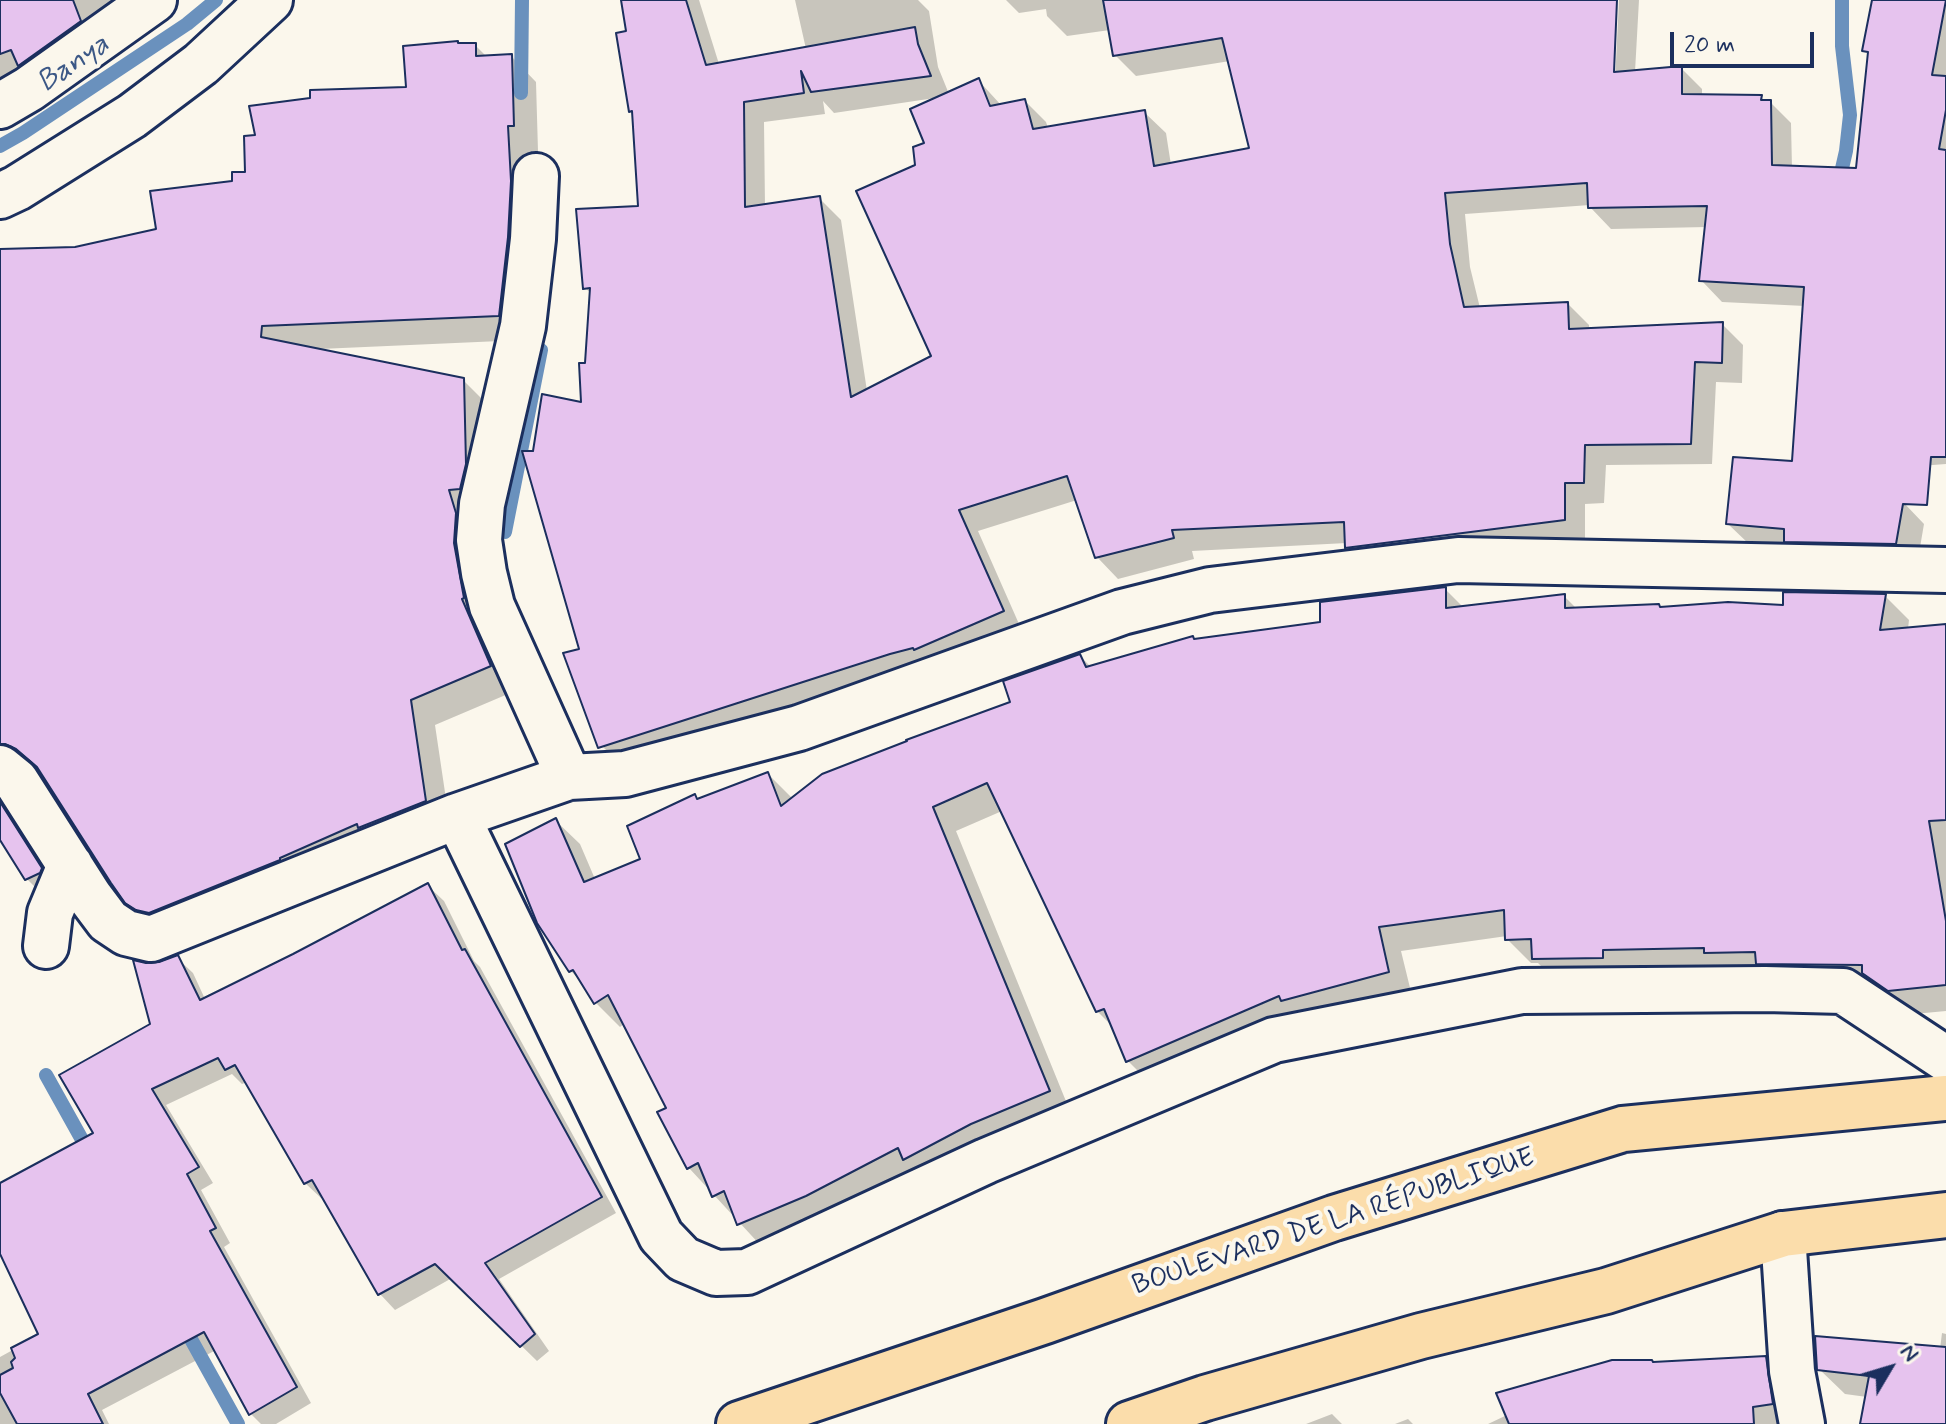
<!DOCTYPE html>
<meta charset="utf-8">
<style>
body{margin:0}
#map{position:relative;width:1946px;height:1424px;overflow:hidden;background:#fbf7ec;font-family:Mynerve,sans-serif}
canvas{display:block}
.north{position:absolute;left:1850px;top:1328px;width:80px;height:80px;-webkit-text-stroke:6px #fbf7ec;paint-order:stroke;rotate:52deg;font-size:22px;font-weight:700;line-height:32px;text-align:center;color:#1b2f5e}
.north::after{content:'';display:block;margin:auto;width:28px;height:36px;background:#1b2f5e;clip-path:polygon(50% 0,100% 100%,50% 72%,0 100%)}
.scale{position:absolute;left:1670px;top:32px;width:144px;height:36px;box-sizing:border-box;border:4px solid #1b2f5e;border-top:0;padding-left:10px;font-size:24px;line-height:28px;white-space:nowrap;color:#1b2f5e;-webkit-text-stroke:6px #fbf7ec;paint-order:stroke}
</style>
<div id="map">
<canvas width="1946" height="1424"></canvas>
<div class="north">N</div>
<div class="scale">20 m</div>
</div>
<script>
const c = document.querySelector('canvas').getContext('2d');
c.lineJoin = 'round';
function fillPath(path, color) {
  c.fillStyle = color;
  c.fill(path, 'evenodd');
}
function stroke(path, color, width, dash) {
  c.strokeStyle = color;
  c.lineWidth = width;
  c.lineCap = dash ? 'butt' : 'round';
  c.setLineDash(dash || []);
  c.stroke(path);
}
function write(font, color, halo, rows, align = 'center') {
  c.font = font + ' Mynerve,sans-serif';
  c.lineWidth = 8;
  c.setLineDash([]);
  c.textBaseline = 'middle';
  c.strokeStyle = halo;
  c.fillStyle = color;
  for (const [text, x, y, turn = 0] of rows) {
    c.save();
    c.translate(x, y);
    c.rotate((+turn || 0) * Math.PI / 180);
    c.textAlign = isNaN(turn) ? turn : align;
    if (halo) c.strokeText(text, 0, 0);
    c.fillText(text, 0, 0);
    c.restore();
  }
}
fillPath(new Path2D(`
 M 0,0 L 131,0 L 0,92 Z
 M 623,0 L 699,0 L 719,64 L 806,49 L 795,0 L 918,0 L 929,11 L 938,67 L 949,94 L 979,81 L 1001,105 L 1025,101 L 1046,122 L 1048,128 L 1144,112 L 1166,133 L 1171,165 L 1251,150 L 1230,61 L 1136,76 L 1115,55 L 1110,30 L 1067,36 L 1047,16 L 1046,9 L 1019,13 L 1006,0 L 1615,0 L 1611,82 L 1615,82 L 1619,0 L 1639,0 L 1635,72 L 1681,68 L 1702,89 L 1702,96 L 1761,97 L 1766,102 L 1770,102 L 1791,123 L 1792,168 L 1857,170 L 1870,56 L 1865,50 L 1874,0 L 1946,0 L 1946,464 L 1815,474 L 1805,306 L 1722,302 L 1701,280 L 1707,227 L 1611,229 L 1590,207 L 1590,205 L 1465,214 L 1470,267 L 1480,308 L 1568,304 L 1589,325 L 1589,330 L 1722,324 L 1743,345 L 1742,383 L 1716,382 L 1712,464 L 1606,465 L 1604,503 L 1585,504 L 1585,540 L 1368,569 L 1347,548 L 1347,543 L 1192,551 L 1194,559 L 1118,579 L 1097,557 L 1077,500 L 978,531 L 1023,633 L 620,764 L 598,742 L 581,650 L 535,453 L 583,404 L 592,294 L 585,288 L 640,208 L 634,114 L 631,111 L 629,32 ZM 935,98 L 927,145 L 917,167 L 934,357 L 867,391 L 841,220 L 819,198 L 765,206 L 764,122 L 825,114 L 823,101 L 834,113 Z
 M 475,45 L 487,57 L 511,56 L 536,82 L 538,151 L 532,151 L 535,207 L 523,340 L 320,349 L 463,380 L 488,405 L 515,691 L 435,725 L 450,826 L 153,927 L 127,901 L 41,772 L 0,758 L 0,305 L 75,249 L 158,230 L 248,174 L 408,89 Z
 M 1903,502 L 1924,524 L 1917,565 L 1750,545 L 1728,524 Z
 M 1445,589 L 1464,608 L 1564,596 L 1578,610 L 1785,607 L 1885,596 L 1909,620 L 1908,629 L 1946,626 L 1946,1011 L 1914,1014 L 1888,997 L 1879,988 L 1558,983 L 1538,963 L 1531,963 L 1507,939 L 1507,936 L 1401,951 L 1412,996 L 1152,1085 L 1128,1061 L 1114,1028 L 1097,1011 L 1002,811 L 956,831 L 1072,1116 L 763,1248 L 689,1168 L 668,1109 L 625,1023 L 620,1027 L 596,1003 L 584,985 L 571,971 L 538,922 L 556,821 L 580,844 L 595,879 L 642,861 L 694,796 L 699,800 L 768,774 L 793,799 L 1012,703 L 1080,656 L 1092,668 L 1195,641 L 1322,624 Z
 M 0,804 L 48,876 L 46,880 L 34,886 L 27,879 L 0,837 Z
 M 428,886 L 444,901 L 474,961 L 480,967 L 616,1213 L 499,1279 L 549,1351 L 537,1361 L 452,1278 L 395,1310 L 380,1294 L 324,1197 L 321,1198 L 305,1183 L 247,1082 L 242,1084 L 232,1074 L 166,1105 L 213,1183 L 201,1190 L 230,1243 L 224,1247 L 311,1403 L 276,1424 L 261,1424 L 251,1414 L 216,1350 L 102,1410 L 109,1424 L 0,1424 L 0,1357 L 40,1335 L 0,1249 L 0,1185 L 96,1134 L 153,1025 L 146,965 L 177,958 L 193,973 L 205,999 Z
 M 1942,1333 L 1946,1334 L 1946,1424 L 1862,1424 L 1867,1397 L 1845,1394 L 1819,1369 L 1940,1349 Z
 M 1765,1358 L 1788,1381 L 1794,1424 L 1488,1424 L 1507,1415 L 1652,1362 Z
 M 1332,1414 L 1342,1424 L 1306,1424 Z
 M 1408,1419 L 1413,1424 L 1395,1424 Z`), '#0003');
stroke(new Path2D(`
 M 521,93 L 522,0
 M 0,146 L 23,133 L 187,24 L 216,0
 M 1838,186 L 1846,151 L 1850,115 L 1842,46 L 1842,0
 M 505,532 L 541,350
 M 46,1075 L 90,1154
 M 182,1323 L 238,1424`), '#6a91bd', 14);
const building = new Path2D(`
 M 0,0 L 73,0 L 81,21 L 18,66 L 11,50 L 0,54 Z
 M 621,0 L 686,0 L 706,65 L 915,27 L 918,44 L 931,76 L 811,92 L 801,71 L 804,93 L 744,102 L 745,207 L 820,196 L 851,397 L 931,356 L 856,191 L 915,165 L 913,147 L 924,143 L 910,109 L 979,78 L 990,106 L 1025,99 L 1033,129 L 1145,110 L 1154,166 L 1249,148 L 1222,38 L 1113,56 L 1103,0 L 1617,0 L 1614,72 L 1682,66 L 1682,94 L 1762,95 L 1761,100 L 1771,100 L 1772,165 L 1856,168 L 1868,52 L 1862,51 L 1872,0 L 1946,0 L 1932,75 L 1946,76 L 1946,110 L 1939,149 L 1946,150 L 1946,457 L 1931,457 L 1927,505 L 1903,504 L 1896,544 L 1784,542 L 1784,529 L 1726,524 L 1733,457 L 1792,461 L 1804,287 L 1699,281 L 1707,206 L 1588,208 L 1587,183 L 1445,193 L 1450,244 L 1464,307 L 1568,302 L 1569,329 L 1723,322 L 1722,363 L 1695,362 L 1691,444 L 1585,445 L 1584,483 L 1565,483 L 1565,520 L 1345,548 L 1344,522 L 1172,530 L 1174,538 L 1095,558 L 1067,476 L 959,510 L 1004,611 L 914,650 L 913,648 L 890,654 L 598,748 L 563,653 L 579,649 L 522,451 L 533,451 L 542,394 L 581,402 L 579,363 L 585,363 L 590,288 L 583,289 L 576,209 L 638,206 L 632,111 L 629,112 L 616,33 L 626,31 Z
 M 458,41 L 458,43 L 476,43 L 476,56 L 512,54 L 514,126 L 508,126 L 511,181 L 508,237 L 499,316 L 262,326 L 261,337 L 464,378 L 466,464 L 460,489 L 449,490 L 456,513 L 454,543 L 464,598 L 462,599 L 491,666 L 411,700 L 426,801 L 358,828 L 357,824 L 280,858 L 280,860 L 149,913 L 136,910 L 125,903 L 111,883 L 37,767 L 16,749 L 5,744 L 0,744 L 0,249 L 75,247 L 156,229 L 150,191 L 232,181 L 232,172 L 245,172 L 244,136 L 255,135 L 249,106 L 310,98 L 310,90 L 406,87 L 403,46 Z
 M 1446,587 L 1446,608 L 1565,594 L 1565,608 L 1659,604 L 1660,607 L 1728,602 L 1783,605 L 1783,592 L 1886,594 L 1880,630 L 1946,624 L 1946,820 L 1929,821 L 1946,921 L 1946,985 L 1888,991 L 1862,973 L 1862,965 L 1756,964 L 1755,952 L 1704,953 L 1704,948 L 1603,950 L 1603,958 L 1532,959 L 1531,939 L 1505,940 L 1504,910 L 1379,927 L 1389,972 L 1281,1001 L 1279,996 L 1126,1062 L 1104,1009 L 1096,1012 L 987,783 L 933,807 L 1050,1091 L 971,1124 L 903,1160 L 898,1148 L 806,1196 L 737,1225 L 724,1191 L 712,1197 L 698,1163 L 687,1169 L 657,1112 L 666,1108 L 608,995 L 594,1004 L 573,970 L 569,972 L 537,923 L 505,844 L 556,818 L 584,882 L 640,859 L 627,826 L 695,794 L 697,799 L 768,772 L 781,806 L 822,774 L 907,741 L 906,740 L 1010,702 L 1003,681 L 1080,654 L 1086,667 L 1193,636 L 1194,639 L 1320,622 L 1320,602 Z
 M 0,802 L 42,868 L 40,873 L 25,880 L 0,840 Z
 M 428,883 L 462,950 L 465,949 L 602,1197 L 485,1263 L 535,1334 L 520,1347 L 435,1264 L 378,1295 L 312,1180 L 304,1184 L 235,1065 L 225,1070 L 218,1058 L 152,1089 L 199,1167 L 187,1174 L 216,1228 L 210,1231 L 297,1387 L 249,1415 L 204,1332 L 88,1394 L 103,1424 L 17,1424 L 0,1393 L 0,1375 L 13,1368 L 11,1362 L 15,1358 L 11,1348 L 38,1334 L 0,1254 L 0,1183 L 93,1133 L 59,1075 L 150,1024 L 133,960 L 146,963 L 159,962 L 178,955 L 200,1000 L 293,954 Z
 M 1815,1336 L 1946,1347 L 1946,1424 L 1860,1424 L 1869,1376 L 1817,1370 Z
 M 1766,1356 L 1773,1404 L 1753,1407 L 1754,1424 L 1509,1424 L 1496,1393 L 1612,1360 L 1652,1360 L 1653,1362 Z`);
fillPath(building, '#e6c3ee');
stroke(building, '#1b2f5e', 2);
const minor = new Path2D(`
 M 0,106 L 29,89 L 154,0
 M 536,176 L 533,239 L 523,326 L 482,504 L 479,540 L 484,573 L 492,606 L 569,777
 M 0,196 L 17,188 L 132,116 L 201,64 L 270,0
 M 1946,570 L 1458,560 L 1210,590 L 1122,612 L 799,728 L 625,774 L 569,777 L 457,816 L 661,1236 L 683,1259 L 716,1273 L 747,1272 L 986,1161 L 1274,1040 L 1522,991 L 1765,989 L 1843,991 L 1946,1059
 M 0,768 L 16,781 L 90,897 L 108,921 L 126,933 L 151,939 L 457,816
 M 46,946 L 50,913 L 70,865
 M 1783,1234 L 1792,1371 L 1802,1424`);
const major = new Path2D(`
 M 739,1424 L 1045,1321 L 1334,1218 L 1623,1129 L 1946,1098
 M 1129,1424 L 1205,1398 L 1421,1336 L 1606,1291 L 1783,1234 L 1946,1215`);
stroke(minor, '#1b2f5e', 50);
stroke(major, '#1b2f5e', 50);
stroke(minor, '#fbf7ec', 44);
stroke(major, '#fbddab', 44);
write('28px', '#1b2f5e', '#fbf7ec', [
 ["BOULEVARD DE LA RÉPUBLIQUE",1334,1223,-18]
]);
write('italic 30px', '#3c5886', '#fbf7ec', [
 ["Banya",74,65,-34]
]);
</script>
